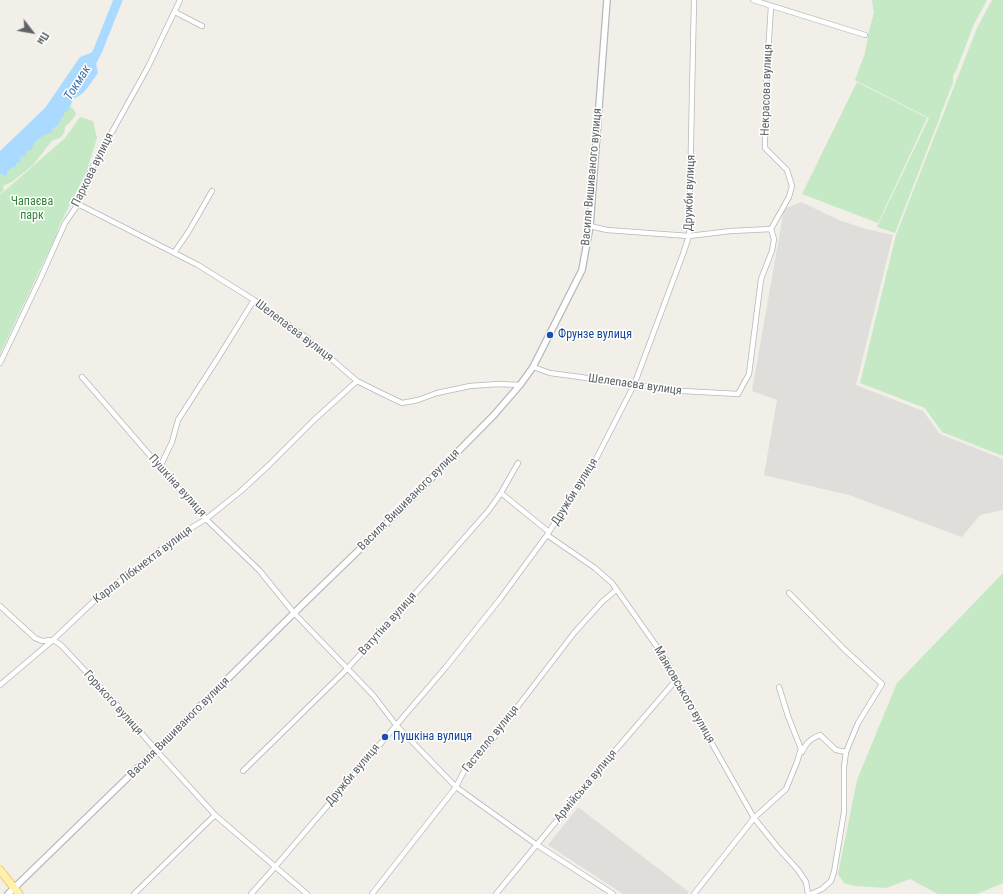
<!DOCTYPE html>
<meta charset="utf-8">
<style>
body{margin:0}
#map{position:relative;width:1003px;height:894px;overflow:hidden;background:#f1efe8;font-family:"Roboto Condensed",sans-serif}
canvas{display:block}
.north{position:absolute;left:12px;top:12px;width:40px;height:40px;-webkit-text-stroke:3px #fff;paint-order:stroke;rotate:121deg;font-size:11px;font-weight:700;line-height:16px;text-align:center;color:#5f6368}
.north::after{content:'';display:block;margin:auto;width:14px;height:18px;background:#5f6368;clip-path:polygon(50% 0,100% 100%,50% 72%,0 100%)}
</style>
<div id="map">
<canvas width="1003" height="894"></canvas>
<div class="north">Пн</div>
</div>
<script>
const c = document.querySelector('canvas').getContext('2d');
c.lineJoin = 'round';
function fillPath(path, color) {
  c.fillStyle = color;
  c.fill(path, 'evenodd');
}
function stroke(path, color, width, dash) {
  c.strokeStyle = color;
  c.lineWidth = width;
  c.lineCap = dash ? 'butt' : 'round';
  c.setLineDash(dash || []);
  c.stroke(path);
}
function write(font, color, halo, rows, align = 'center') {
  c.font = font + ' "Roboto Condensed",sans-serif';
  c.lineWidth = 3;
  c.setLineDash([]);
  c.textBaseline = 'middle';
  c.strokeStyle = halo;
  c.fillStyle = color;
  for (const [text, x, y, turn = 0] of rows) {
    c.save();
    c.translate(x, y);
    c.rotate((+turn || 0) * Math.PI / 180);
    c.textAlign = isNaN(turn) ? turn : align;
    if (halo) c.strokeText(text, 0, 0);
    c.fillText(text, 0, 0);
    c.restore();
  }
}
fillPath(new Path2D(`
 M 801,202 L 839,220 L 866,229 L 893,235 L 856,385 L 923,411 L 940,434 L 1003,459 L 1003,510 L 980,515 L 962,537 L 849,495 L 764,475 L 777,400 L 752,391 L 784,209 Z
 M 578,807 L 689,892 L 687,894 L 623,894 L 548,845 Z`), '#e0deda');
fillPath(new Path2D(`
 M 872,0 L 987,0 L 974,24 L 956,71 L 953,75 L 953,83 L 941,113 L 940,117 L 895,233 L 877,227 L 929,118 L 855,80 L 865,53 L 869,31 L 874,13 Z
 M 992,0 L 1003,0 L 1003,456 L 942,432 L 925,408 L 860,383 L 896,235 L 977,28 Z
 M 857,82 L 927,118 L 878,223 L 802,194 Z
 M 69,106 L 73,108 L 76,114 L 72,120 L 65,127 L 64,133 L 60,138 L 53,140 L 50,143 L 33,165 L 12,182 L 3,186 L 4,190 L 0,194 L 0,174 L 7,176 L 7,172 L 18,162 L 20,163 L 21,161 L 20,159 L 21,157 L 24,156 L 29,150 L 32,149 L 33,144 L 36,142 L 40,137 L 48,133 L 50,133 L 52,131 L 52,129 L 59,125 L 61,119 L 64,116 L 64,112 Z
 M 80,117 L 93,121 L 97,138 L 86,173 L 58,228 L 57,234 L 0,354 L 0,195 L 65,138 Z
 M 1003,573 L 1003,883 L 977,894 L 938,894 L 910,879 L 886,888 L 855,886 L 844,883 L 838,874 L 857,780 L 897,683 Z`), '#c5e8c5');
fillPath(new Path2D(`
 M 98,50 L 95,58 L 98,73 C 91,82 85,95 73,99 C 72,103 69,109 67,112 L 64,112 L 64,116 L 61,119 L 59,125 L 52,129 L 53,131 L 50,133 C 43,135 33,141 32,150 L 29,150 L 26,153 L 27,154 L 25,156 L 24,156 L 21,157 L 20,159 L 21,161 L 19,163 L 18,162 L 16,164 L 16,166 L 14,168 L 13,167 L 7,172 L 7,176 L 0,174 L 0,151 L 45,108 L 80,57 Z`), '#aadaff');
stroke(new Path2D(`
 M 93,60 L 98,50 L 118,0`), '#aadaff', 9);
const minor = new Path2D(`
 M 753,0 L 865,35
 M 175,12 L 202,26
 M 78,204 L 198,265 L 254,300 L 307,338 L 357,381 L 381,393 L 402,403 L 418,400 L 437,393 L 470,386 L 498,384 L 520,385
 M 590,226 L 607,230 L 689,236 L 731,231 L 771,229
 M 174,253 L 189,231 L 212,191
 M 0,363 L 41,277 L 65,223 L 78,204 L 83,187 L 92,168 L 148,67 L 180,0
 M 533,367 L 550,373 L 683,391 L 738,394 L 749,374 L 761,279 L 772,251 L 774,239 L 771,229 L 789,197 L 792,186 L 787,170 L 765,148 L 765,102 L 771,6
 M 82,377 L 160,467 L 206,519 L 259,570 L 294,613 L 373,695 L 396,725 L 456,787 L 537,845 L 613,894
 M 160,467 L 172,442 L 178,420 L 218,358 L 254,300
 M 501,493 L 549,532
 M 547,535 L 595,568 L 612,583 L 667,661 L 676,680 L 754,818 L 779,849 L 798,870 L 806,882 L 808,894
 M 789,593 L 845,650 L 882,684 L 858,723 L 846,752 L 844,767 L 844,812 L 834,872 L 831,881 L 822,889 L 811,894
 M 0,606 L 35,638 L 42,641 L 53,640 L 61,645 L 118,706 L 156,750 L 215,815 L 307,894
 M 0,685 L 53,640 L 94,601 L 181,534 L 206,519 L 241,491 L 269,465 L 314,420 L 357,381
 M 802,752 C 806,743 810,739 820,735 L 836,750 L 846,752
 M 243,771 L 347,669 L 431,576 L 489,510 L 501,493 L 518,463
 M 134,894 L 215,815
 M 251,894 L 275,867 L 446,667 L 500,599 L 547,535 L 597,457 L 634,385 L 683,254 L 689,236 L 694,0
 M 372,894 L 456,787 L 464,771 L 489,744 L 574,633 L 602,602 L 616,590
 M 496,894 L 602,766 L 676,680
 M 694,894 L 754,818 L 786,789 L 797,762 L 801,749 L 788,716 L 779,687`);
const tertiary = new Path2D(`
 M 8,894 L 156,750 L 294,613 L 395,515 L 494,415 L 520,385 L 533,367 L 582,270 L 590,226 L 607,0`);
const primary = new Path2D(`
 M 0,870 L 19,894`);
stroke(minor, '#b5b8bc', 6);
stroke(tertiary, '#b5b8bc', 8);
stroke(primary, '#f2c960', 9);
stroke(minor, '#fff', 4.5);
stroke(tertiary, '#fff', 5.5);
stroke(primary, '#fff2af', 7);
for (const [x, y, r, color] of [
 [550,335,4,"#1a4fb4"],
 [385,737,4,"#1a4fb4"]
]) {
  const dot = new Path2D();
  dot.arc(x, y, r, 0, 2 * Math.PI);
  c.fillStyle = color;
  c.fill(dot);
  stroke(dot, '#fff', 1.5);
}
write('12px', '#5f6368', '#fff', [
 ["Некрасова вулиця",767,90,-88],
 ["Паркова вулиця",93,170,-64],
 ["Василя Вишиваного вулиця",592,177,-85],
 ["Дружби вулиця",690,193,-88],
 ["Шелепаєва вулиця",294,331,37],
 ["Шелепаєва вулиця",635,385,8],
 ["Пушкіна вулиця",177,486,48],
 ["Дружби вулиця",575,492,-58],
 ["Василя Вишиваного вулиця",409,500,-45],
 ["Карла Лібкнехта вулиця",143,565,-37],
 ["Ватутіна вулиця",388,624,-48],
 ["Маяковського вулиця",684,695,60],
 ["Горького вулиця",113,703,48],
 ["Василя Вишиваного вулиця",179,728,-45],
 ["Гастелло вулиця",491,739,-51],
 ["Дружби вулиця",353,775,-50],
 ["Армійська вулиця",586,786,-50]
]);
write('12px', '#348238', '#fff', [
 ["Чапаєва",32,202],
 ["парк",32,216]
]);
write('12px', '#164399', '#fff', [
 ["Фрунзе вулиця",558,335],
 ["Пушкіна вулиця",393,737]
], 'left');
write('italic 13px', '#4174aa', '#fff', [
 ["Токмак",78,83,-58]
]);
</script>
